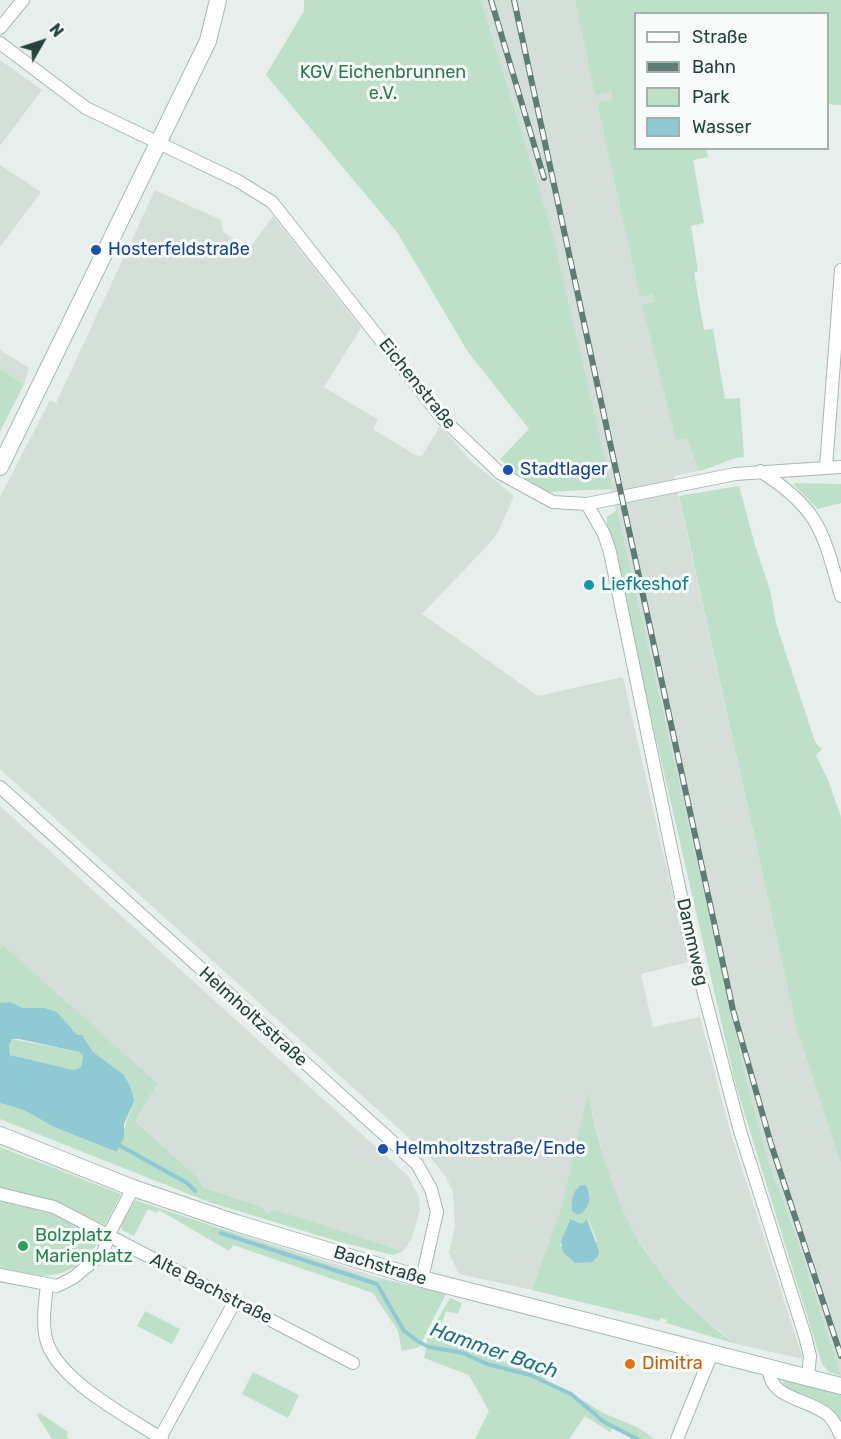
<!DOCTYPE html>
<meta charset="utf-8">
<style>
body{margin:0}
#map{position:relative;width:841px;height:1439px;overflow:hidden;background:#e6efeb;font-family:Rubik,sans-serif}
canvas{display:block}
.legend{position:absolute;left:634px;top:12px;width:195px;height:138px;box-sizing:border-box;background:#f7fbf9;border:2px solid #a3b1ad;margin:0;padding:8px 10px;list-style:none;font-size:18px;color:#24423a}
.legend li{display:flex;align-items:center;gap:12px;height:30px}
.legend b{width:30px;border:2px solid #a3b1ad}
.north{position:absolute;left:12px;top:12px;width:60px;height:60px;-webkit-text-stroke:4px #f7fbf9;paint-order:stroke;rotate:51deg;font-size:16px;font-weight:700;line-height:24px;text-align:center;color:#24423a}
.north::after{content:'';display:block;margin:auto;width:21px;height:27px;background:#24423a;clip-path:polygon(50% 0,100% 100%,50% 72%,0 100%)}
</style>
<div id="map">
<canvas width="841" height="1439"></canvas>
<ul class="legend">
<li><b style="height:8px;background:#fff"></b>Straße</li>
<li><b style="height:8px;background:#5f7d75"></b>Bahn</li>
<li><b style="height:16px;background:#bfe0c8"></b>Park</li>
<li><b style="height:16px;background:#8ec9d4"></b>Wasser</li>
</ul>
<div class="north">N</div>
</div>
<script>
const c = document.querySelector('canvas').getContext('2d');
c.lineJoin = 'round';
function fillPath(path, color) {
  c.fillStyle = color;
  c.fill(path, 'evenodd');
}
function stroke(path, color, width, dash) {
  c.strokeStyle = color;
  c.lineWidth = width;
  c.lineCap = dash ? 'butt' : 'round';
  c.setLineDash(dash || []);
  c.stroke(path);
}
function write(font, color, halo, rows, align = 'center') {
  c.font = font + ' Rubik,sans-serif';
  c.lineWidth = 6;
  c.setLineDash([]);
  c.textBaseline = 'middle';
  c.strokeStyle = halo;
  c.fillStyle = color;
  for (const [text, x, y, turn = 0] of rows) {
    c.save();
    c.translate(x, y);
    c.rotate((+turn || 0) * Math.PI / 180);
    c.textAlign = isNaN(turn) ? turn : align;
    if (halo) c.strokeText(text, 0, 0);
    c.fillText(text, 0, 0);
    c.restore();
  }
}
fillPath(new Path2D(`
 M 481,0 L 575,0 L 595,94 L 610,92 L 612,100 L 597,103 L 640,297 L 654,294 L 655,301 L 642,305 L 676,440 L 687,438 L 699,471 L 674,476 L 797,1030 L 841,1164 L 841,1377 L 799,1244 L 767,1157 L 747,1082 L 551,227 Z
 M 0,60 L 42,90 L 0,146 Z
 M 0,165 L 41,192 L 0,247 Z
 M 155,190 L 221,220 L 223,232 L 249,249 L 273,216 L 361,328 L 324,387 L 378,420 L 373,429 L 415,455 L 422,456 L 440,426 L 471,461 L 514,496 L 498,532 L 487,546 L 422,614 L 538,696 L 623,677 L 688,962 L 641,974 L 653,1027 L 700,1017 L 731,1134 L 803,1359 L 736,1344 L 698,1314 L 661,1276 L 630,1225 L 609,1179 L 588,1094 L 562,1205 L 532,1290 L 459,1274 L 449,1253 L 455,1226 L 453,1192 L 446,1177 L 429,1156 L 0,769 L 0,497 L 50,400 L 56,403 Z
 M 0,350 L 29,368 L 24,384 L 0,368 Z
 M 0,806 L 409,1177 L 419,1198 L 420,1209 L 412,1238 L 403,1251 L 275,1211 L 267,1214 L 263,1207 L 204,1188 L 199,1179 L 135,1121 L 158,1085 L 3,945 L 0,948 Z
 M 224,1229 L 380,1278 L 379,1281 L 341,1270 Z`), '#d4dfda');
fillPath(new Path2D(`
 M 304,0 L 481,0 L 551,227 L 612,489 L 546,492 L 521,478 L 500,459 L 529,429 L 468,352 L 397,232 L 266,75 L 304,11 Z
 M 575,0 L 841,0 L 841,105 L 828,104 L 828,14 L 636,14 L 636,148 L 706,149 L 708,157 L 693,160 L 704,223 L 691,226 L 698,271 L 694,273 L 704,330 L 713,329 L 725,399 L 740,398 L 744,457 C 730,458 715,467 699,471 L 687,438 L 676,440 L 642,305 L 655,301 L 653,294 L 640,297 L 597,103 L 612,100 L 611,92 L 595,95 Z
 M 0,368 L 24,384 L 0,432 Z
 M 795,483 L 841,484 L 841,503 L 818,509 L 794,485 Z
 M 739,486 L 755,545 L 770,590 L 776,623 L 815,742 L 822,749 L 816,755 L 828,780 L 841,817 L 841,1164 L 797,1030 L 679,496 Z
 M 617,510 L 747,1082 L 767,1157 L 799,1244 L 841,1376 L 829,1372 L 822,1364 L 736,1086 L 607,525 L 607,517 Z
 M 3,945 L 158,1084 L 135,1121 L 199,1179 L 204,1188 L 263,1207 L 267,1214 L 275,1210 L 403,1251 L 393,1255 L 340,1242 L 209,1202 L 0,1119 L 0,1103 L 24,1110 L 54,1127 L 115,1152 C 125,1137 123,1126 131,1110 L 123,1074 L 93,1052 L 82,1036 L 77,1036 L 57,1012 L 45,1008 L 23,1008 L 10,1002 L 0,1003 L 0,948 Z
 M 12,1039 L 79,1052 L 83,1056 L 81,1067 L 74,1070 L 10,1055 L 9,1045 Z
 M 588,1092 C 609,1200 644,1279 736,1344 L 666,1323 L 667,1320 L 661,1318 L 659,1321 L 532,1290 L 562,1205 ZM 577,1188 L 590,1191 C 591,1201 585,1211 577,1215 L 572,1211 ZM 588,1219 L 597,1241 L 560,1246 L 569,1220 L 582,1224 Z
 M 0,1147 L 121,1194 L 105,1225 L 58,1202 L 0,1187 Z
 M 135,1200 L 378,1281 L 380,1278 L 446,1294 L 419,1347 L 402,1351 L 398,1331 L 373,1293 L 233,1245 L 229,1251 L 159,1210 L 157,1213 L 148,1209 L 134,1236 L 122,1230 L 121,1224 Z
 M 0,1201 C 32,1210 74,1214 98,1239 C 95,1249 91,1255 82,1262 C 55,1282 30,1277 0,1269 Z
 M 450,1298 L 462,1303 L 458,1314 L 446,1311 L 436,1339 L 547,1376 L 545,1381 C 566,1391 583,1400 600,1411 C 618,1421 638,1424 654,1439 L 635,1439 L 614,1426 L 610,1432 L 585,1416 L 569,1439 L 475,1439 L 489,1411 L 469,1375 L 424,1358 L 428,1336 Z
 M 145,1311 L 180,1329 L 172,1344 L 137,1326 Z
 M 253,1372 L 299,1395 L 288,1418 L 242,1394 Z
 M 784,1380 L 841,1392 L 841,1424 L 788,1389 L 783,1383 Z
 M 40,1413 L 68,1432 L 66,1436 L 70,1439 L 52,1439 L 37,1415 Z`), '#bfe0c8');
fillPath(new Path2D(`
 M 10,1002 L 23,1008 L 45,1008 L 57,1012 L 77,1035 L 82,1035 L 93,1052 L 123,1074 L 130,1086 L 134,1101 L 124,1124 L 124,1138 L 116,1152 L 54,1127 L 24,1110 L 0,1103 L 0,1003 ZM 19,1039 L 79,1052 L 83,1056 L 81,1067 L 74,1070 L 10,1055 L 9,1045 L 12,1039 Z
 M 581,1185 L 585,1185 C 594,1194 589,1212 577,1215 L 572,1211 C 571,1202 572,1191 581,1185 Z
 M 570,1219 L 582,1224 L 587,1219 L 599,1251 L 598,1256 L 592,1262 L 575,1263 L 563,1252 L 561,1241 Z`), '#8ec9d4');
stroke(new Path2D(`
 M 117,1144 L 187,1183 L 195,1191
 M 221,1233 L 377,1284 L 404,1331 L 419,1342 L 429,1347 L 463,1353 L 487,1364 L 530,1375 L 571,1394 L 604,1422 L 637,1439`), '#8ec9d4', 4);
const street = new Path2D(`
 M 0,28 L 23,0
 M 0,43 L 86,108 L 238,181 L 272,202 L 442,418 L 500,473 L 553,502 L 587,504 L 735,474 L 841,467
 M 826,467 L 841,270
 M 760,471 C 820,509 823,532 841,596
 M 587,504 L 604,534 L 610,552 L 690,940 L 740,1131 L 805,1336 L 810,1356 L 808,1378
 M 0,787 L 417,1164 L 431,1189 L 437,1212 L 422,1279
 M 0,1194 L 54,1207 L 353,1363
 M 0,1275 L 57,1286 L 73,1278 L 103,1253 L 109,1234 L 133,1188
 M 47,1285 C 45,1303 41,1328 48,1345 C 64,1384 127,1416 162,1439
 M 769,1368 C 768,1399 808,1398 828,1415 C 834,1420 837,1427 840,1434
 M 160,1438 L 235,1301
 M 677,1439 L 712,1353`);
const secondary = new Path2D(`
 M 0,467 L 208,41 L 218,0
 M 0,1135 L 133,1188 L 236,1223 L 422,1279 L 841,1386`);
stroke(street, '#a8b8b2', 14);
stroke(secondary, '#a4bbb3', 18);
stroke(street, '#fff', 12);
stroke(secondary, '#fff', 16);
const rail = new Path2D(`
 M 491,0 L 544,178
 M 514,0 L 733,1010 L 771,1144 L 841,1356`);
stroke(rail, '#5f7d75', 6);
stroke(rail, '#f7fbf9', 4, [11]);
for (const [x, y, r, color] of [
 [96,250,6,"#1a4fb4"],
 [508,470,6,"#1a4fb4"],
 [589,585,6,"#0f9aa8"],
 [383,1149,6,"#1a4fb4"],
 [23,1246,6,"#2e9e5b"],
 [630,1364,6,"#e8710a"]
]) {
  const dot = new Path2D();
  dot.arc(x, y, r, 0, 2 * Math.PI);
  c.fillStyle = color;
  c.fill(dot);
  stroke(dot, '#f7fbf9', 2);
}
write('18px', '#2d7a4b', '#f7fbf9', [
 ["KGV Eichenbrunnen",383,73],
 ["e.V.",383,94]
]);
write('18px', '#164399', '#f7fbf9', [
 ["Hosterfeldstraße",108,250],
 ["Stadtlager",520,470],
 ["Helmholtzstraße/Ende",395,1149]
], 'left');
write('18px', '#24423a', '#f7fbf9', [
 ["Eichenstraße",417,384,51],
 ["Dammweg",692,942,77],
 ["Helmholtzstraße",253,1017,42],
 ["Bachstraße",380,1266,17],
 ["Alte Bachstraße",211,1289,27]
]);
write('18px', '#0d838f', '#f7fbf9', [
 ["Liefkeshof",601,585]
], 'left');
write('18px', '#27864d', '#f7fbf9', [
 ["Bolzplatz",35,1236],
 ["Marienplatz",35,1257]
], 'left');
write('18px', '#c56008', '#f7fbf9', [
 ["Dimitra",642,1364]
], 'left');
write('italic 20px', '#1c6f80', '#f7fbf9', [
 ["Hammer Bach",494,1351,19]
]);
</script>
